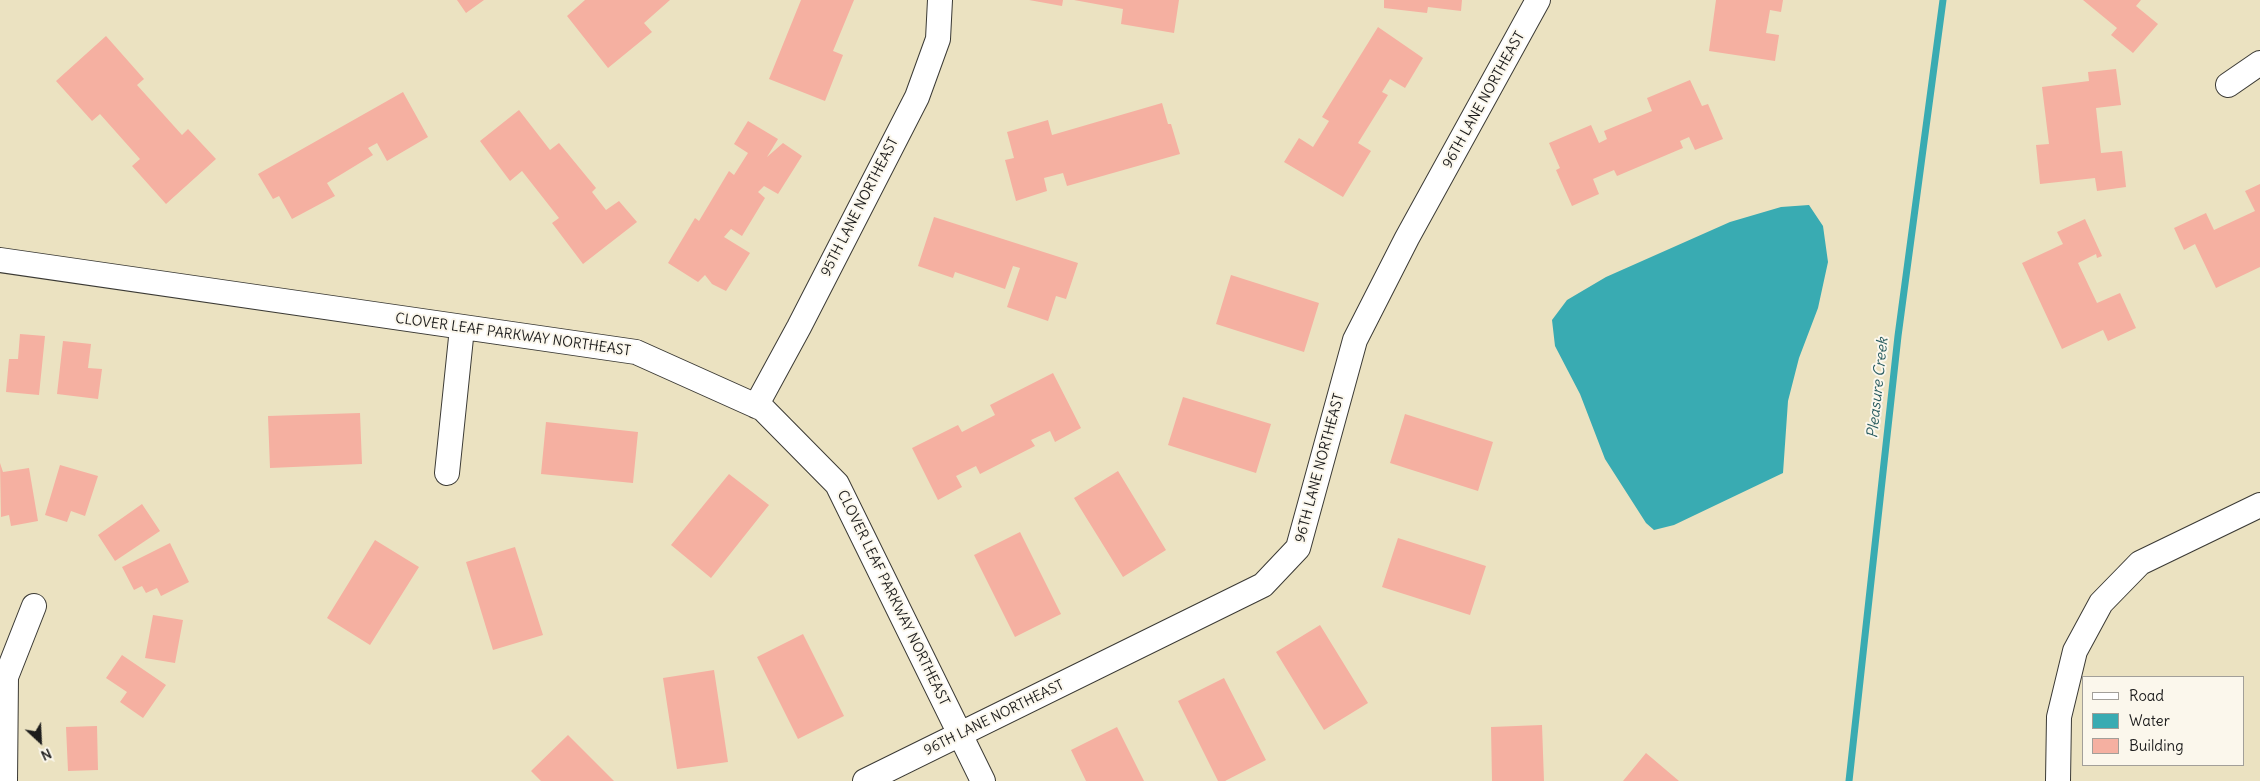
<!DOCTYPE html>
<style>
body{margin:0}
#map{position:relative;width:2260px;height:781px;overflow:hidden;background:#ebe2c1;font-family:Delius,sans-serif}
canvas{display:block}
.legend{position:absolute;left:2082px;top:676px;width:162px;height:90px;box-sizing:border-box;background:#fbf7ec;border:1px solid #a29f99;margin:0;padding:6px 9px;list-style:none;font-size:15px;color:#1c1c1c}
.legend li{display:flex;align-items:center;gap:10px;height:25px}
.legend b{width:25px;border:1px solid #a29f99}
.north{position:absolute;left:15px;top:716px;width:50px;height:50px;-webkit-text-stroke:4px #fbf7ec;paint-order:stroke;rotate:155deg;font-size:14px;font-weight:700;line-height:20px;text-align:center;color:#1c1c1c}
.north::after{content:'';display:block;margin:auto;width:18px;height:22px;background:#1c1c1c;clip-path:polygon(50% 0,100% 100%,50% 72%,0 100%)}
</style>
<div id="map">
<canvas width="2260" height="781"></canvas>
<ul class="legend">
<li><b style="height:6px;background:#fff"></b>Road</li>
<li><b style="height:14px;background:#39abb2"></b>Water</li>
<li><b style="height:14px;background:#f5b0a1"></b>Building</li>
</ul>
<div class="north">N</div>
</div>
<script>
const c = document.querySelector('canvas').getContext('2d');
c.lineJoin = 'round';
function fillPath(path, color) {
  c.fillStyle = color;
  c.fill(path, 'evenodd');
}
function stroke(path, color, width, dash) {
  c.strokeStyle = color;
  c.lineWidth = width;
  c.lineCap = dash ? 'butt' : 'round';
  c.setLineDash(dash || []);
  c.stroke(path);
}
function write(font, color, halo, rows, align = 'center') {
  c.font = font + ' Delius,sans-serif';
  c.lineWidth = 4;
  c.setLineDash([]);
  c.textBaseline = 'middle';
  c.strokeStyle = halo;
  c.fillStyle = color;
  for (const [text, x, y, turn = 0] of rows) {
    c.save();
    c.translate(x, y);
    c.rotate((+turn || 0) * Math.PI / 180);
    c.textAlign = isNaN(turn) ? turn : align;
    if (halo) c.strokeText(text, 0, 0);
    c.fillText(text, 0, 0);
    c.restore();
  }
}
fillPath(new Path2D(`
 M 1809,205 L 1823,226 L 1828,262 L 1818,308 L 1799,358 L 1788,401 L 1783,473 L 1674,525 L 1654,530 L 1646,523 L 1605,459 L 1580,394 L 1555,346 L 1552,320 L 1567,300 L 1606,277 L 1730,222 L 1781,207 Z`), '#39abb2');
stroke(new Path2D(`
 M 1849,781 L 1898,336 L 1943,0`), '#39abb2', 7);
fillPath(new Path2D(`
 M 457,0 L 484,0 L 466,13 Z
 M 585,0 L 670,0 L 644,23 L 652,32 L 608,68 L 567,16 Z
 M 801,0 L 854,0 L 833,51 L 843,55 L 825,101 L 769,79 Z
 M 1029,0 L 1063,0 L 1062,6 Z
 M 1074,0 L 1179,0 L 1174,33 L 1121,24 L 1123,9 Z
 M 1384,0 L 1462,0 L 1461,11 L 1428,7 L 1427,13 L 1384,8 Z
 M 1716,0 L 1783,0 L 1781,12 L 1770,10 L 1766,33 L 1779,35 L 1775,61 L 1709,51 Z
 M 2083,0 L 2141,0 L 2136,6 L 2158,24 L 2133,53 L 2111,35 L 2117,28 Z
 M 1378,27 L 1423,58 L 1405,88 L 1390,79 L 1382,92 L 1388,95 L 1358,143 L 1371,151 L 1343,197 L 1284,162 L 1299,138 L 1313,147 L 1329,121 L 1322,117 Z
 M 106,36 L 144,79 L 137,85 L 182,135 L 188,129 L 216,159 L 166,204 L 132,166 L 140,159 L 100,114 L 92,121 L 56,81 Z
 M 2116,69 L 2121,105 L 2096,108 L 2101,153 L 2122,151 L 2126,187 L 2097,191 L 2095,178 L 2040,184 L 2036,145 L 2049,144 L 2042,87 L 2089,81 L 2088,72 Z
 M 1690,80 L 1702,106 L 1708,104 L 1723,139 L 1695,150 L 1689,137 L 1680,141 L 1683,148 L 1617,176 L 1614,170 L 1593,179 L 1599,194 L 1572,206 L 1556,170 L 1560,168 L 1549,143 L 1591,125 L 1599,143 L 1607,139 L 1604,131 L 1652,111 L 1647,98 Z
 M 403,92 L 428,137 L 387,161 L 377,143 L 368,148 L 373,155 L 327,183 L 335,196 L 292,219 L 279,196 L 273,199 L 258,174 Z
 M 1162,103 L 1168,124 L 1171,124 L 1180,154 L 1067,186 L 1063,173 L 1044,178 L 1047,191 L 1016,201 L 1005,160 L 1014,158 L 1007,132 L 1048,120 L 1052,135 Z
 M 519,110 L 550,150 L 559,143 L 596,188 L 592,192 L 606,210 L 619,201 L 637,222 L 583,264 L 552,223 L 559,218 L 522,171 L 510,181 L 480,141 Z
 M 748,121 L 778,139 L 767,157 L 783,143 L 802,156 L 778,194 L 764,186 L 758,192 L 765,198 L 742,236 L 731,229 L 724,237 L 750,253 L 726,291 L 712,284 L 705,275 L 698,282 L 668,263 L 695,218 L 699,221 L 729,171 L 734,175 L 748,153 L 734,144 Z
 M 2260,184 L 2260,267 L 2216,288 L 2195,244 L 2184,250 L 2174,228 L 2206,213 L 2214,230 L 2255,211 L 2245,191 Z
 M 934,217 L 1078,263 L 1066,299 L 1056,296 L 1048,321 L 1007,307 L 1020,268 L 1013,266 L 1005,289 L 955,272 L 953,278 L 918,266 Z
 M 2085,219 L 2102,256 L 2097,258 L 2096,254 L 2078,263 L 2097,303 L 2120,293 L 2136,328 L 2108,341 L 2103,330 L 2062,349 L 2022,263 L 2063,244 L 2057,232 Z
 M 1231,275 L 1319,303 L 1304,352 L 1216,324 Z
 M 20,334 L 45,336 L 39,395 L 6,392 L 9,359 L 18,359 Z
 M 63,341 L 91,344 L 88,368 L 102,369 L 98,399 L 57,394 Z
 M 1053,373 L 1081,428 L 1055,442 L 1050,431 L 1031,440 L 1035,446 L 980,474 L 976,466 L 956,476 L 962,487 L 938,500 L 912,448 L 958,425 L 962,432 L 995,415 L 990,405 Z
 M 1183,397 L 1271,424 L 1256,473 L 1168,445 Z
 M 360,413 L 362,464 L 270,468 L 268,416 Z
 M 1405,414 L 1493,442 L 1478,491 L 1390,463 Z
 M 546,422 L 638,432 L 633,483 L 541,474 Z
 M 0,463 L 3,472 L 29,468 L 38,521 L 11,526 L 9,515 L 1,517 Z
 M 60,465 L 98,476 L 85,516 L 71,511 L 67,522 L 45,515 Z
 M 1118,471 L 1166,550 L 1123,577 L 1074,498 Z
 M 729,474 L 769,505 L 711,578 L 671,545 Z
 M 142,504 L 160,531 L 115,561 L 98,535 Z
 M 1020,532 L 1061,614 L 1015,637 L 974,555 Z
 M 1398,538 L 1486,566 L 1470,615 L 1382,587 Z
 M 375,540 L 419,567 L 370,645 L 327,618 Z
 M 170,543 L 189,582 L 161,596 L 157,588 L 146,593 L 142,586 L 134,590 L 122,567 Z
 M 515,547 L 543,635 L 493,650 L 466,562 Z
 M 153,615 L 183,620 L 175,663 L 145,658 Z
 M 1320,625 L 1368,703 L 1324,730 L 1276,652 Z
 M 803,634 L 844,716 L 798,739 L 757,657 Z
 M 122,655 L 166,685 L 143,718 L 120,702 L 127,692 L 106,678 Z
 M 714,670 L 728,762 L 677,769 L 663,678 Z
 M 1224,678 L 1266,760 L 1225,781 L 1218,781 L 1178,701 Z
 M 1542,725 L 1544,781 L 1492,781 L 1491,727 Z
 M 97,726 L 98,770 L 68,771 L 66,727 Z
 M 1117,727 L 1144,781 L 1086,781 L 1071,750 Z
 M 568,735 L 614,781 L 541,781 L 531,771 Z
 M 1646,753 L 1679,781 L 1623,781 Z`), '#f5b0a1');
const minor = new Path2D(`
 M 2228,85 L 2260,63
 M 0,260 L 636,352 L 763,409 L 837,484 L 983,781
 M 756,406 L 799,327 L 917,97 L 938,39 L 940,0
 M 447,473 L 462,328
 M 5,781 L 6,677 L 34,606
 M 865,781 L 1263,585 L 1298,548 L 1355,340 L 1407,238 L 1538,0
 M 2058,781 L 2059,717 L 2075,651 L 2101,603 L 2140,563 L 2260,505`);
stroke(minor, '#3b3a35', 26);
stroke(minor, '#fff', 24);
write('14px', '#1c1c1c', '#fbf7ec', [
 ["96TH LANE NORTHEAST",1484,100,-61],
 ["95TH LANE NORTHEAST",860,207,-63],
 ["CLOVER LEAF PARKWAY NORTHEAST",513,335,8],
 ["96TH LANE NORTHEAST",1320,468,-75],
 ["CLOVER LEAF PARKWAY NORTHEAST",893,598,64],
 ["96TH LANE NORTHEAST",994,718,-26]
]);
write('italic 15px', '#295c60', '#fbf7ec', [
 ["Pleasure Creek",1878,388,-84]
]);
</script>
